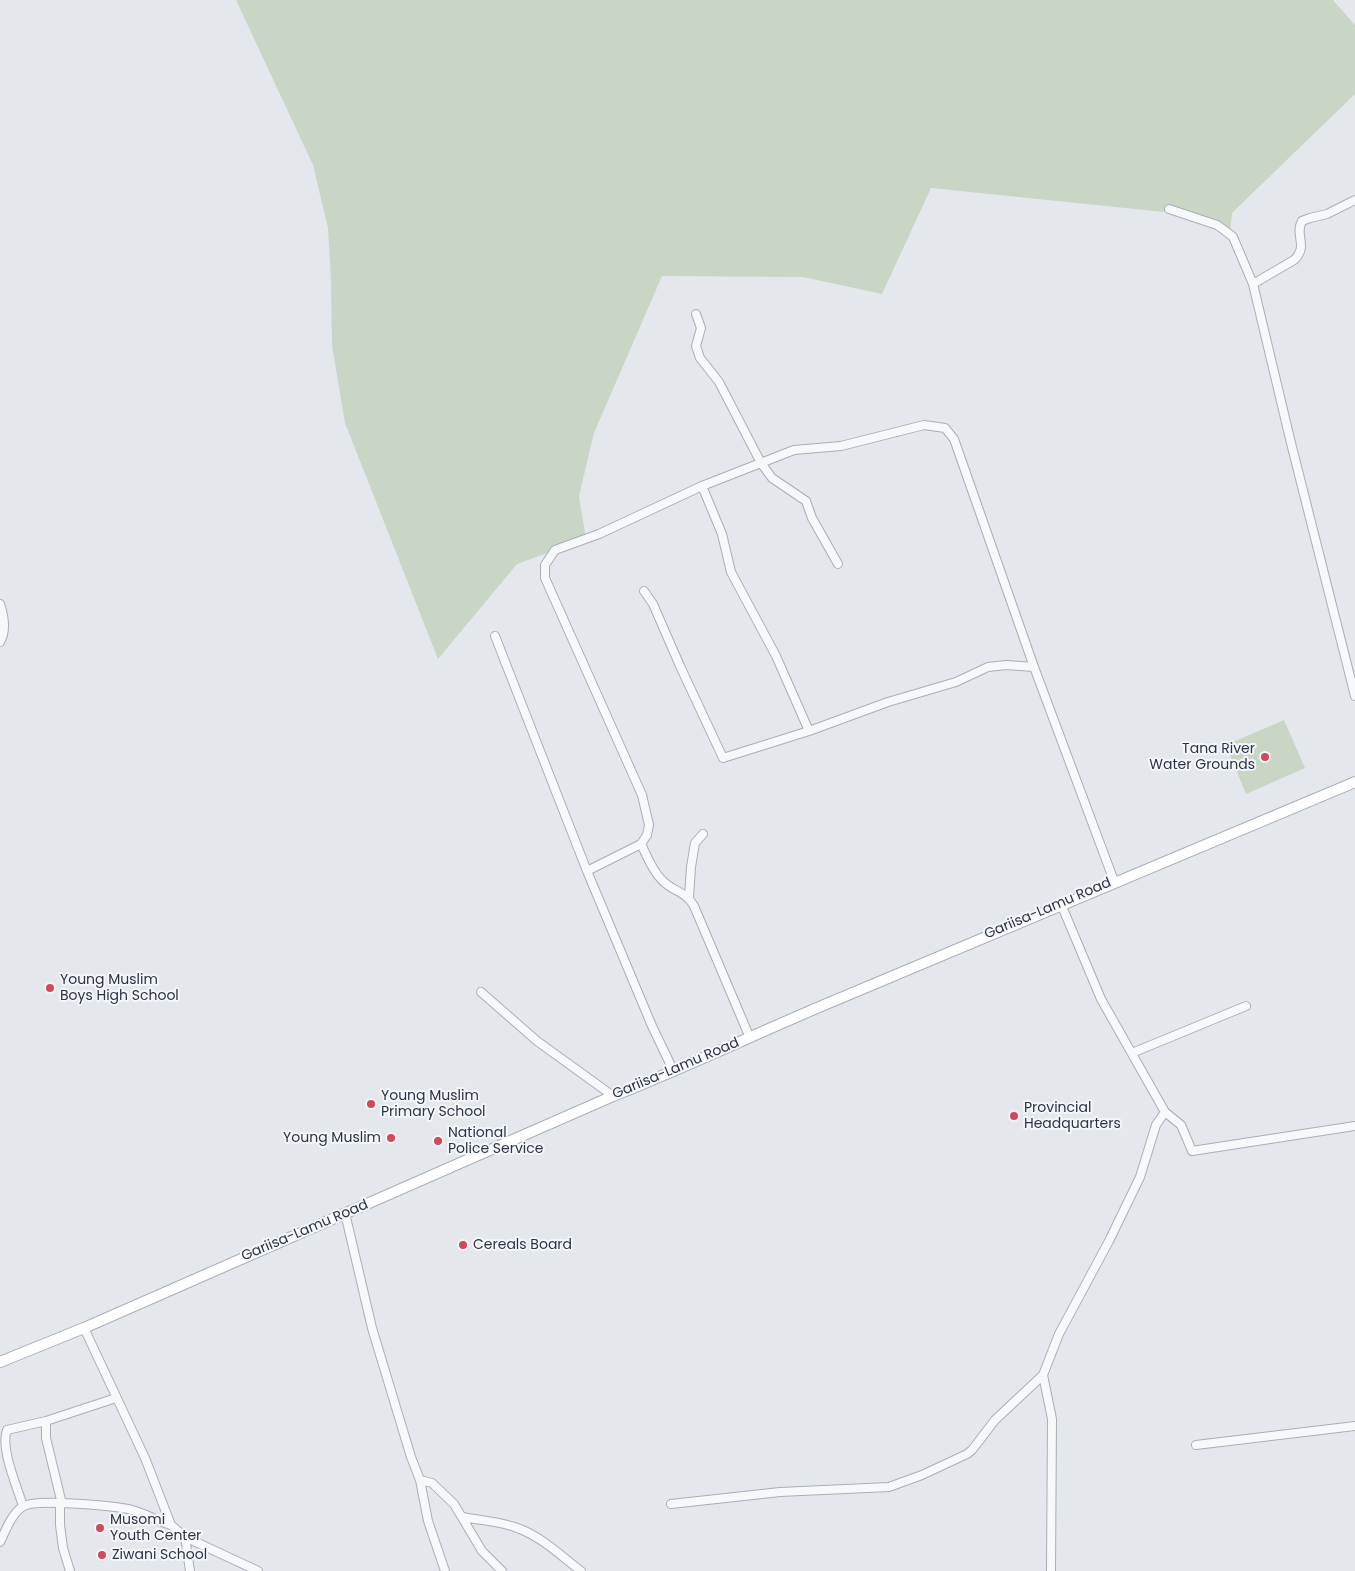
<!DOCTYPE html>
<style>
body{margin:0}
canvas{display:block;background:#e4e7ec}
</style>
<canvas width="1355" height="1571"></canvas>
<script>
const c = document.querySelector('canvas').getContext('2d');
c.lineJoin = 'round';
function fillPath(path, color) {
  c.fillStyle = color;
  c.fill(path, 'evenodd');
}
function stroke(path, color, width, dash) {
  c.strokeStyle = color;
  c.lineWidth = width;
  c.lineCap = dash ? 'butt' : 'round';
  c.setLineDash(dash || []);
  c.stroke(path);
}
function write(font, color, halo, rows, align = 'center') {
  c.font = font + ' Poppins,sans-serif';
  c.lineWidth = 4;
  c.setLineDash([]);
  c.textBaseline = 'middle';
  c.strokeStyle = halo;
  c.fillStyle = color;
  for (const [text, x, y, turn = 0] of rows) {
    c.save();
    c.translate(x, y);
    c.rotate((+turn || 0) * Math.PI / 180);
    c.textAlign = isNaN(turn) ? turn : align;
    if (halo) c.strokeText(text, 0, 0);
    c.fillText(text, 0, 0);
    c.restore();
  }
}
fillPath(new Path2D(`
 M 236,0 L 1333,0 L 1355,25 L 1355,94 L 1232,213 L 1230,233 L 1174,213 L 931,188 L 882,294 L 803,277 L 662,276 L 594,433 L 579,496 L 586,539 L 517,564 L 438,659 L 345,423 L 332,346 L 331,280 L 328,228 L 313,165 Z
 M 1284,720 L 1305,768 L 1246,794 L 1226,745 Z`), '#c9d6c5');
const street = new Path2D(`
 M 1169,209 L 1217,225 L 1224,230 L 1233,237 L 1253,284 L 1290,439 L 1355,696
 M 1253,284 L 1294,260 C 1309,246 1294,235 1302,221 L 1310,218 L 1327,214 L 1355,200
 M 696,314 L 701,328 L 696,346 L 700,358 L 719,382 L 761,463 L 772,478 L 806,501 L 812,518 L 838,564
 M 702,486 L 722,534 L 731,572 L 776,656 L 809,731
 M 644,591 L 653,604 L 680,666 L 723,758 L 809,731 L 888,702 L 956,682 L 988,667 L 1006,665 L 1034,667
 M 0,604 C 4,616 7,630 0,642
 M 495,636 L 587,871
 M 641,844 C 647,856 652,870 661,879 C 672,892 685,890 694,906 L 750,1038
 M 689,897 L 691,867 L 695,843 L 703,834
 M 1061,904 L 1101,999 L 1165,1112 L 1181,1125 L 1192,1151 L 1355,1126
 M 481,992 L 537,1041 L 613,1096
 M 1132,1053 L 1246,1006
 M 674,1072 L 652,1026 L 587,871 L 641,844 L 647,835 L 649,825 L 642,795 L 545,578 L 545,565 L 555,550 L 599,534 L 702,486 L 794,450 L 841,446 L 924,425 L 945,428 L 954,439 L 1034,667 L 1114,881
 M 345,1213 L 372,1328 L 411,1457 L 420,1480 L 428,1521 L 445,1571
 M 84,1328 L 145,1458 L 171,1525 L 185,1537 L 258,1571
 M 1196,1445 L 1355,1426
 M 420,1480 L 432,1483 L 454,1504 L 482,1551 L 502,1571
 M 60,1504 L 60,1525 L 63,1548 L 70,1571
 M 62,1504 L 46,1438 L 46,1421 L 116,1398
 M 671,1504 L 780,1492 L 889,1487 L 922,1475 L 967,1454 L 972,1450 L 995,1420 L 1043,1375
 M 23,1506 C 17,1487 0,1448 7,1430 L 46,1421
 M 463,1517 C 482,1521 502,1521 520,1529 C 543,1538 561,1556 581,1571
 M 185,1537 L 190,1571
 M 0,1542 C 6,1530 11,1515 22,1507 C 34,1498 111,1506 128,1509 C 143,1512 157,1521 171,1525
 M 1051,1571 L 1052,1419 L 1043,1375 L 1059,1334 L 1109,1241 L 1140,1177 L 1156,1125 L 1165,1112`);
const secondary = new Path2D(`
 M 0,1362 L 84,1328 L 613,1096 C 684,1068 753,1035 824,1005 C 1001,930 1178,855 1355,782`);
stroke(street, '#a9aeb7', 10);
stroke(secondary, '#a9aeb7', 12);
stroke(street, '#f7f8fa', 8);
stroke(secondary, '#fff', 10);
for (const [x, y, r, color] of [
 [1265,757,5,"#d1495b"],
 [50,988,5,"#d1495b"],
 [371,1104,5,"#d1495b"],
 [1014,1116,5,"#d1495b"],
 [391,1138,5,"#d1495b"],
 [438,1141,5,"#d1495b"],
 [463,1245,5,"#d1495b"],
 [100,1528,5,"#d1495b"],
 [102,1555,5,"#d1495b"]
]) {
  const dot = new Path2D();
  dot.arc(x, y, r, 0, 2 * Math.PI);
  c.fillStyle = color;
  c.fill(dot);
  stroke(dot, '#f4f6f9', 2);
}
write('14px', '#2b3445', '#f4f6f9', [
 ["Tana River",1255,749,"right"],
 ["Water Grounds",1255,765,"right"],
 ["Young Muslim",60,980],
 ["Boys High School",60,996],
 ["Young Muslim",381,1096],
 ["Primary School",381,1112],
 ["Provincial",1024,1108],
 ["Headquarters",1024,1124],
 ["National",448,1133],
 ["Police Service",448,1149],
 ["Young Muslim",381,1138,"right"],
 ["Cereals Board",473,1245],
 ["Musomi",110,1520],
 ["Youth Center",110,1536],
 ["Ziwani School",112,1555]
], 'left');
write('14px', '#2b3445', '#f4f6f9', [
 ["Gariisa-Lamu Road",1048,909,-23],
 ["Gariisa-Lamu Road",676,1069,-23],
 ["Gariisa-Lamu Road",305,1231,-23]
]);
</script>
